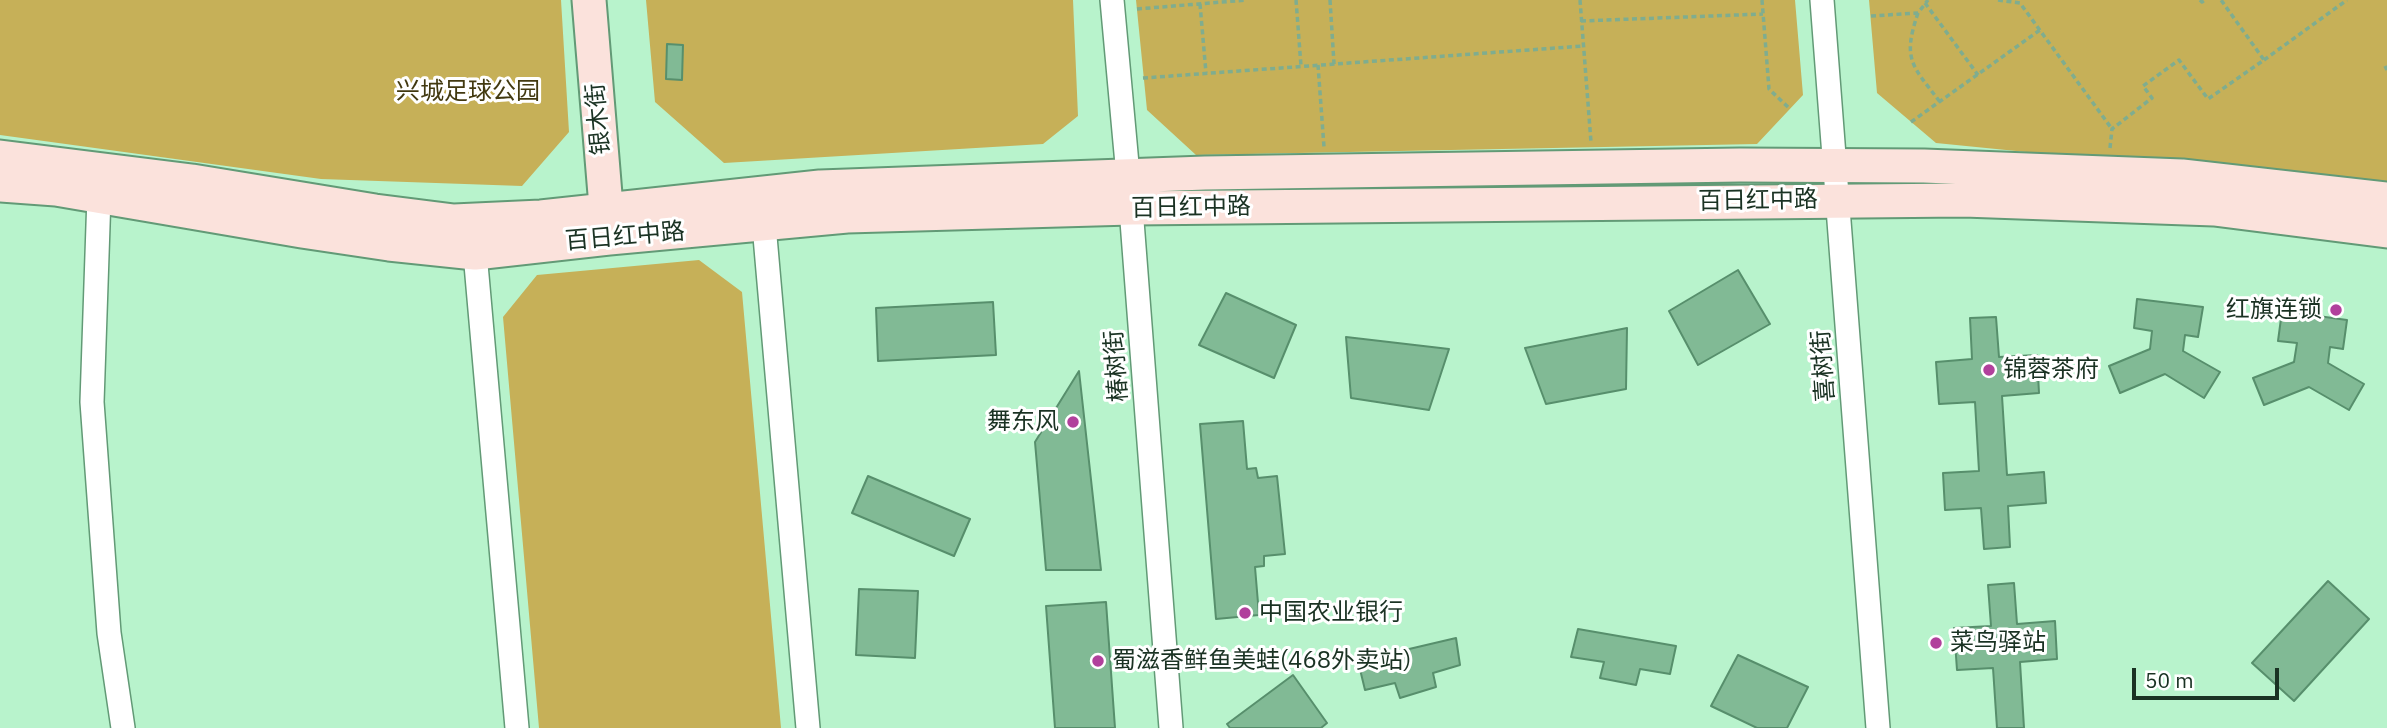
<!DOCTYPE html>
<meta charset="utf-8">
<style>
body{margin:0}
#map{position:relative;width:2387px;height:728px;overflow:hidden;background:#b8f3cc;font-family:"IBM Plex Sans",sans-serif}
canvas{display:block}
.scale{position:absolute;left:2132px;top:668px;width:147px;height:32px;box-sizing:border-box;border:4px solid #1a3223;border-top:0;padding-left:9px;font-size:21px;line-height:24px;white-space:nowrap;color:#1a3223;-webkit-text-stroke:5px #fff;paint-order:stroke}
</style>
<div id="map">
<canvas width="2387" height="728"></canvas>
<div class="scale">50 m</div>
</div>
<script>
const c = document.querySelector('canvas').getContext('2d');
c.lineJoin = 'round';
function fillPath(path, color) {
  c.fillStyle = color;
  c.fill(path, 'evenodd');
}
function stroke(path, color, width, dash) {
  c.strokeStyle = color;
  c.lineWidth = width;
  c.lineCap = dash ? 'butt' : 'round';
  c.setLineDash(dash || []);
  c.stroke(path);
}
function write(font, color, halo, rows, align = 'center') {
  c.font = font + ' "IBM Plex Sans","Noto Sans SC",sans-serif';
  c.lineWidth = 6;
  c.setLineDash([]);
  c.textBaseline = 'middle';
  c.strokeStyle = halo;
  c.fillStyle = color;
  for (const [text, x, y, turn = 0] of rows) {
    c.save();
    c.translate(x, y);
    c.rotate((+turn || 0) * Math.PI / 180);
    c.textAlign = isNaN(turn) ? turn : align;
    if (halo) c.strokeText(text, 0, 0);
    c.fillText(text, 0, 0);
    c.restore();
  }
}
fillPath(new Path2D(`
 M 0,0 L 561,0 L 569,132 L 522,186 L 321,179 L 0,135 Z
 M 646,0 L 1073,0 L 1078,116 L 1043,144 L 724,163 L 655,102 Z
 M 1136,0 L 1795,0 L 1803,95 L 1757,144 L 1196,155 L 1147,110 Z
 M 1869,0 L 2387,0 L 2387,188 L 1936,143 L 1877,93 Z
 M 699,260 L 742,292 L 781,728 L 539,728 L 503,317 L 537,275 Z`), '#c6b058');
const building = new Path2D(`
 M 667,44 L 683,45 L 682,80 L 666,79 Z
 M 1738,270 L 1770,324 L 1698,365 L 1669,311 Z
 M 1226,293 L 1296,325 L 1274,378 L 1199,345 Z
 M 2137,299 L 2203,307 L 2198,337 L 2185,335 L 2183,351 L 2220,372 L 2204,398 L 2165,374 L 2120,393 L 2109,366 L 2150,349 L 2152,331 L 2134,328 Z
 M 993,302 L 996,355 L 878,361 L 876,308 Z
 M 2282,311 L 2347,320 L 2343,349 L 2330,347 L 2328,363 L 2364,384 L 2349,410 L 2309,387 L 2264,405 L 2253,378 L 2294,362 L 2297,343 L 2278,341 Z
 M 1996,317 L 1999,357 L 2037,355 L 2039,393 L 2002,396 L 2007,475 L 2044,472 L 2046,503 L 2008,506 L 2010,547 L 1984,549 L 1981,508 L 1945,510 L 1943,473 L 1979,471 L 1975,402 L 1939,404 L 1936,362 L 1972,359 L 1970,318 Z
 M 1627,328 L 1626,389 L 1546,404 L 1525,348 Z
 M 1346,337 L 1449,349 L 1429,410 L 1351,398 Z
 M 1079,371 L 1101,570 L 1046,570 L 1035,442 Z
 M 1243,421 L 1247,469 L 1256,468 L 1258,478 L 1277,476 L 1285,554 L 1264,556 L 1264,566 L 1255,567 L 1259,615 L 1216,619 L 1200,424 Z
 M 868,476 L 970,519 L 954,556 L 852,513 Z
 M 2328,581 L 2369,619 L 2294,701 L 2252,663 Z
 M 2014,583 L 2017,624 L 2055,621 L 2057,659 L 2020,662 L 2024,728 L 1997,728 L 1993,668 L 1957,670 L 1954,628 L 1991,626 L 1988,585 Z
 M 859,589 L 918,591 L 915,658 L 856,655 Z
 M 1106,602 L 1115,728 L 1055,728 L 1046,606 Z
 M 1578,629 L 1676,646 L 1670,674 L 1640,669 L 1636,685 L 1600,678 L 1604,662 L 1571,657 Z
 M 1456,638 L 1460,665 L 1433,673 L 1436,687 L 1400,698 L 1395,683 L 1365,690 L 1358,661 Z
 M 1738,655 L 1808,687 L 1787,728 L 1757,728 L 1711,706 Z
 M 1293,675 L 1327,723 L 1321,728 L 1230,728 L 1227,724 Z`);
fillPath(building, '#81ba95');
stroke(building, '#578f6c', 2);
const street = new Path2D(`
 M 1112,0 L 1131,208 L 1171,728
 M 1822,0 L 1878,728
 M 99,196 L 92,402 L 109,633 L 123,728
 M 764,225 L 808,728
 M 475,253 L 517,728`);
const secondary = new Path2D(`
 M 589,0 L 608,231
 M 0,157 L 192,181 L 375,211 L 454,221 L 541,217 L 820,187 L 1205,173 L 1740,165 L 1924,166 L 2182,176 L 2387,199
 M 0,185 L 56,189 L 302,231 L 389,244 L 475,253 L 609,238 L 847,216 L 1131,208 L 1964,200 L 2214,209 L 2387,231`);
stroke(street, '#629a76', 26);
stroke(secondary, '#629a76', 37);
stroke(new Path2D(`
 M 1296,0 L 1301,66
 M 1330,0 L 1334,64
 M 1580,0 L 1591,142
 M 1762,0 L 1769,89 L 1790,109
 M 1998,0 L 2020,3 L 2112,129
 M 2200,0 L 2202,2 L 2205,0
 M 1925,3 L 1978,75
 M 1200,4 L 1206,73
 M 1137,9 L 1247,0
 M 1918,13 C 1902,60 1912,65 1940,102
 M 1871,16 L 1918,13 L 1928,0
 M 1581,21 L 1763,14
 M 2264,60 L 2347,0
 M 1318,65 L 1324,147
 M 2385,66 L 2387,70
 M 1143,78 L 1583,46
 M 1911,122 L 2040,30
 M 2110,148 L 2112,129 L 2152,98 L 2143,86 L 2179,60 L 2208,99 L 2264,60 L 2221,0`), '#7fad8f', 3.5, [5, 3.5]);
stroke(street, '#fff', 23);
stroke(secondary, '#fbe2dc', 33);
for (const [x, y, r, color] of [
 [2336,310,7,"#b1409c"],
 [1989,370,7,"#b1409c"],
 [1073,422,7,"#b1409c"],
 [1245,613,7,"#b1409c"],
 [1936,643,7,"#b1409c"],
 [1098,661,7,"#b1409c"]
]) {
  const dot = new Path2D();
  dot.arc(x, y, r, 0, 2 * Math.PI);
  c.fillStyle = color;
  c.fill(dot);
  stroke(dot, '#fff', 2.5);
}
write('24px', '#423910', '#fff', [
 ["兴城足球公园",468,92]
]);
write('24px', '#1a3223', '#fff', [
 ["银木街",599,119,-95],
 ["百日红中路",1758,201,-1],
 ["百日红中路",1191,208,-1],
 ["百日红中路",625,237,-5],
 ["椿树街",1117,366,-94],
 ["喜树街",1824,366,-94]
]);
write('24px', '#1a3223', '#fff', [
 ["红旗连锁",2322,310,"right"],
 ["锦蓉茶府",2003,370],
 ["舞东风",1059,422,"right"],
 ["中国农业银行",1259,613],
 ["菜鸟驿站",1950,643],
 ["蜀滋香鲜鱼美蛙(468外卖站)",1112,661]
], 'left');
</script>
